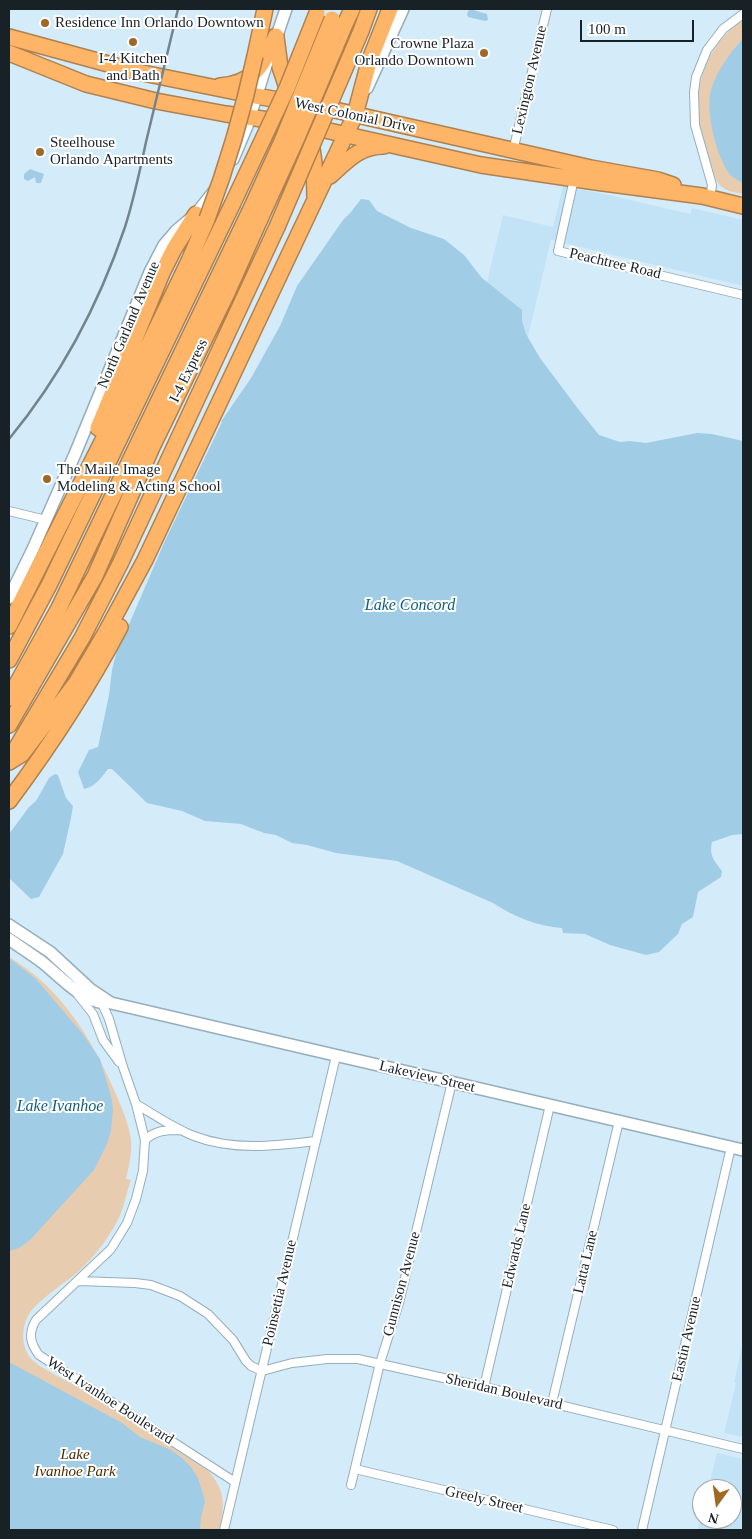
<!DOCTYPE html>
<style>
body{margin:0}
#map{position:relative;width:752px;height:1539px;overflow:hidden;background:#d4ecfa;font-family:"Times New Roman",serif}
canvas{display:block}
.frame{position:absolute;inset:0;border:10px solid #182126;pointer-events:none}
.north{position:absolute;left:692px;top:1479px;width:50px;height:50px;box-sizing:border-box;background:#fff;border:1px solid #a3a6a8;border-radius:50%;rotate:194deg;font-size:14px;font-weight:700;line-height:20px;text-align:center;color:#182126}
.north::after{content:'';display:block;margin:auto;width:18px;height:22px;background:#a06825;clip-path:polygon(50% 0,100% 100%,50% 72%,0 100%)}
.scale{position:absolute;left:580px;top:20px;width:114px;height:22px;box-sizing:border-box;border:2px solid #182126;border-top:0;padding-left:6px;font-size:15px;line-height:18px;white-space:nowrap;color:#182126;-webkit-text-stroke:4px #fff;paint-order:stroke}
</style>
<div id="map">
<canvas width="752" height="1539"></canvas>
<div class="frame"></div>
<div class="north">N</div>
<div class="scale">100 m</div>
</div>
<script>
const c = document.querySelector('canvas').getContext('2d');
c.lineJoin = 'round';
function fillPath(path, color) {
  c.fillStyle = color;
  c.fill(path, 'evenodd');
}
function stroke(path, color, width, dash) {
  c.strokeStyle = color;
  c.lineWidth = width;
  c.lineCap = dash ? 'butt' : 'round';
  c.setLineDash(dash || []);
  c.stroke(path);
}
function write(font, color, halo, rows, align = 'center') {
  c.font = font + ' "Times New Roman",serif';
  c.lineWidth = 4;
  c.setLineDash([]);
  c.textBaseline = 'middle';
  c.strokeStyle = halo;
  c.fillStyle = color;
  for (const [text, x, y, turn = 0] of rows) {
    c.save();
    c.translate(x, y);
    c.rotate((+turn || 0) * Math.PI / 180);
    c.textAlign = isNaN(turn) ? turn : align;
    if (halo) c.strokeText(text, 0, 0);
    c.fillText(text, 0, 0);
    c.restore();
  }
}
fillPath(new Path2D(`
 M 563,186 L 609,195 L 690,214 L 692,208 L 743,220 L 743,286 L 551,240 L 522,362 L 477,324 L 503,215 L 553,227 Z
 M 743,1342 L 743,1437 L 724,1433 L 736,1383 L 734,1382 Z
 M 717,1453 L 743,1459 L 743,1530 L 698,1530 L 702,1514 L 702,1519 L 732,1519 L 732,1489 L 708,1489 Z`), '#c2e3f5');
fillPath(new Path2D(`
 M 743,19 L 743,38 L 736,46 L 711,118 L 715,140 L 723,162 L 729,173 L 743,183 L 743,194 C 737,193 730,192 725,189 C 714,184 709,160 706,149 C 704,140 701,131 699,123 C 693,81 710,43 743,19 Z
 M 9,957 C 60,987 91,1037 114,1090 C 121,1106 129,1123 131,1141 C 132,1154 129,1166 126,1179 L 131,1180 C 127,1191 125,1202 121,1213 C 112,1234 96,1255 79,1271 C 64,1284 45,1295 32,1310 C 22,1322 20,1342 29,1356 C 36,1367 68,1381 80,1388 C 123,1414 165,1443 207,1470 C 226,1489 225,1506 219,1530 L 9,1530 Z`), '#e8ccb0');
fillPath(new Path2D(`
 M 470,9 L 487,14 L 488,20 L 485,21 L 468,17 L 467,15 L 468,11 Z
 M 743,38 L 743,183 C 738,180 731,177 728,172 C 716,154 705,111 711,90 C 717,70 730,53 743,38 Z
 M 30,169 L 44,174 L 41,183 L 36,183 L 35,177 L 28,181 L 24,179 L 24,174 Z
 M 361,199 L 369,200 L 377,211 L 411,228 L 444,239 L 464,255 L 482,278 L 522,310 L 522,321 L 526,334 L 540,358 L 579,410 L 599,435 L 620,442 L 630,441 L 646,443 L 697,433 L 712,434 L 743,441 L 743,834 L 732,835 L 712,842 C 709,856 714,860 722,871 L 721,877 L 698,892 L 693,917 L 682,924 L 678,934 L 659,952 L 646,955 L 610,945 L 585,934 L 563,933 L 562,928 C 537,926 514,917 493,903 L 397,861 L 336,853 L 307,845 L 292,843 L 276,835 L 264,833 L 241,824 L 205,821 L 182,811 L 147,803 L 112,769 L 108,769 C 101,778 96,786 84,789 L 78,772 L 89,750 L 98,747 L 109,695 L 112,670 L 134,582 L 216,429 L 251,378 L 280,326 L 297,286 L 343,220 L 351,212 Z
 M 55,774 L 58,775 L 66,798 L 73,806 L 71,818 L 63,854 L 39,897 L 31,899 L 9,878 L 9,834 L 29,807 L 36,801 L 49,778 Z
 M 9,958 L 36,979 L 82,1033 L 100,1059 L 111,1096 L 113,1109 L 111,1131 L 107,1144 L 94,1170 L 30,1240 L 19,1248 L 9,1251 Z
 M 9,1362 L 122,1423 L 140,1437 L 171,1450 L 182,1458 L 191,1467 L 198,1478 L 203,1494 L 205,1502 L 201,1517 L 200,1530 L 9,1530 Z`), '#a1cce5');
fillPath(new Path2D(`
 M 219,421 L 222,422 L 164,543 L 127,629 L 111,661 L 131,581 Z`), '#d4ecfa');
const street = new Path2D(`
 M 513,151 L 547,9
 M 574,179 L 558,251 L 743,295
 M 710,198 L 712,185 L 695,125 L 694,92 L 696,77 L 707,50 L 723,29 L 743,14
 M 9,511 L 46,520
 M 78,995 L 93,1014 L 103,1040 L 119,1062
 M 100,999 L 109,1019 L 123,1067 L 136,1104 L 145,1140 L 143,1171 L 136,1199 L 127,1223 L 111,1249 L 36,1320 C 28,1333 30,1343 39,1355 L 235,1482
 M 136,1104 C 155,1115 173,1128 194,1136 C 232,1151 276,1146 315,1141
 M 145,1140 C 156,1130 166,1130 180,1130
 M 79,1281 L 135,1283 L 151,1285 L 180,1296 L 208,1314 L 233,1340 L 246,1361 L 251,1366 L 262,1371 L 292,1363 L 327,1359 L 358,1359 L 484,1387 L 743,1449
 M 484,1387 L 550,1105
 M 552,1403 L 619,1121
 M 355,1469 L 613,1530
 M 351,1485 L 380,1363 L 399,1303 L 452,1082
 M 224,1530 L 336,1056
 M 642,1530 L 731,1147`);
const secondary = new Path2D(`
 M 274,44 L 286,9
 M 367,88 L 403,9
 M 233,159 L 247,126 L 268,59
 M 9,598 L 33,549 L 75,454 L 150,272 L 164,245 L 176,231 L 196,214 L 215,190
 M 9,925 L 50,952 L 90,989 L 111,1003 L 743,1150
 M 9,939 C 20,947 31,954 42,962 C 61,977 79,999 104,1003`);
const highway = new Path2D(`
 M 345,24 L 352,9
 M 361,31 L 369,9
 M 9,37 L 138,72 L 256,96 L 335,110 L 591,168 L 658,180 L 673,185
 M 276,37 L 280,67 L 290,97
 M 9,53 L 86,84 L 156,101 L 226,114 L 298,124 L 481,165 L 596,182 L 702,196 L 743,206
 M 255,56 L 265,9
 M 220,86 C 254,84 263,64 276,36
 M 311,141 L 314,163 L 315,198
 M 330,176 C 347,161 359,146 384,146
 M 98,428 L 162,273 L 174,249 L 196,214
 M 9,626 L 101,444 L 189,261 L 207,219
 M 9,660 L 49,585 L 232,205
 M 9,698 L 59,608 L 249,213
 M 9,725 L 95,576 L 152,447 L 227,293 L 260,219
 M 15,750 L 82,638 L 120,564 L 277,227
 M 9,762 L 22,754 L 76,683 L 106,632 L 145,560 L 355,115 L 369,62 L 390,9
 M 9,801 C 50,746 88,688 120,627`);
stroke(street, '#96adbb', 10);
stroke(secondary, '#96adbb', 14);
stroke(highway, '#ae8150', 18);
stroke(street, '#fff', 8);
stroke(secondary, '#fff', 11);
stroke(highway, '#feb567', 15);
stroke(new Path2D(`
 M 9,439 C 61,376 99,304 125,227 C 134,199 140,170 146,142 C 157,98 167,53 178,9`), '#74848e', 2.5);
const highwayBridge = new Path2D(`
 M 232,205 L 287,88 L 317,13
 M 249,213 L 282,141 L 332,19
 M 207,219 C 227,166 243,112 255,56
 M 260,219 L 296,140 L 345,24
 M 277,227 L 361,31`);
stroke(highwayBridge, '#ae8150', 18, []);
stroke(highwayBridge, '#feb567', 15);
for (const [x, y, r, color] of [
 [45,23,5,"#a06825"],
 [133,42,5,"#a06825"],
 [484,53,5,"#a06825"],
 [40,152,5,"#a06825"],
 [47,479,5,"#a06825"]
]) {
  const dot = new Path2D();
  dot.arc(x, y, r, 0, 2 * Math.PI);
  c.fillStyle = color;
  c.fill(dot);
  stroke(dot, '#fff', 2);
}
write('15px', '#182126', '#fff', [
 ["Residence Inn Orlando Downtown",55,23],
 ["Crowne Plaza",474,44,"right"],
 ["Orlando Downtown",474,61,"right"],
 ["I-4 Kitchen",133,59,"center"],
 ["and Bath",133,76,"center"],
 ["Steelhouse",50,143],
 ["Orlando Apartments",50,160],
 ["The Maile Image",57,470],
 ["Modeling & Acting School",57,487]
], 'left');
write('15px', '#182126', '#fff', [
 ["Lexington Avenue",530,80,-77],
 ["West Colonial Drive",355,116,12],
 ["Peachtree Road",615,264,13],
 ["North Garland Avenue",129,325,-67],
 ["I-4 Express",189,371,-64],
 ["Lakeview Street",427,1077,13],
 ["Edwards Lane",517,1246,-77],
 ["Latta Lane",586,1262,-77],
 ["Gunnison Avenue",402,1284,-75],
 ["Poinsettia Avenue",280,1293,-77],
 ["Eastin Avenue",687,1339,-77],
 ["Sheridan Boulevard",504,1392,13],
 ["West Ivanhoe Boulevard",110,1401,33],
 ["Greely Street",484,1500,13]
]);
write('italic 15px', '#4c2c03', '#fff', [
 ["Lake",75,1455],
 ["Ivanhoe Park",75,1472]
]);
write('italic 16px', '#105e7e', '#fff', [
 ["Lake Concord",410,606],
 ["Lake Ivanhoe",60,1107]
]);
</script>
